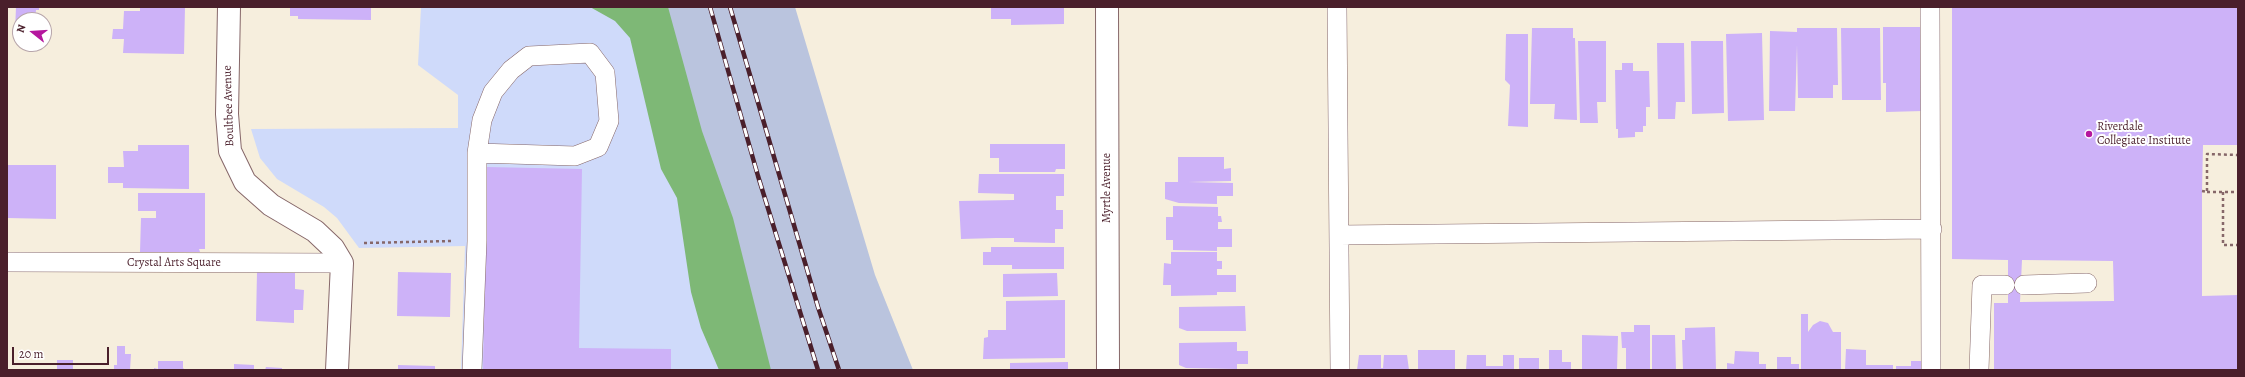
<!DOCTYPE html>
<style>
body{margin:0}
#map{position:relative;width:2245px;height:377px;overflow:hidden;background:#f6eedd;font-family:Alegreya,serif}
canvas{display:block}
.frame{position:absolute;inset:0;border:8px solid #4a1f2b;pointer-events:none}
.north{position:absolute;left:12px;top:12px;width:40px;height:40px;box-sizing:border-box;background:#fff;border:1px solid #b7a5aa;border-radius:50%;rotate:287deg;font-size:11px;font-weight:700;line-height:16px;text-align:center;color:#4a1f2b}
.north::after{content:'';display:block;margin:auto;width:14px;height:18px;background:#b5179e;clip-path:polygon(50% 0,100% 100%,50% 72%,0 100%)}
.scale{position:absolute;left:12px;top:347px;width:97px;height:18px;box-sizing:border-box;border:2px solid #4a1f2b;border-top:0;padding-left:5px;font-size:12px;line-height:14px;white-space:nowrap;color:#4a1f2b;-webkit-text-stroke:3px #fff;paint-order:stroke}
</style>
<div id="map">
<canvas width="2245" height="377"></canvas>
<div class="frame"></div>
<div class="north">N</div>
<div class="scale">20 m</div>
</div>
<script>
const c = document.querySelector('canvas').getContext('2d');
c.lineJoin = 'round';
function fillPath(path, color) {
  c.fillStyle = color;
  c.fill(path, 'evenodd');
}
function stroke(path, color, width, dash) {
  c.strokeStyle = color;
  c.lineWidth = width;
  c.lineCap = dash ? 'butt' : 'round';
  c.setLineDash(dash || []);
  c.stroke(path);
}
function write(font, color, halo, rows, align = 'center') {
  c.font = font + ' Alegreya,serif';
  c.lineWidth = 4;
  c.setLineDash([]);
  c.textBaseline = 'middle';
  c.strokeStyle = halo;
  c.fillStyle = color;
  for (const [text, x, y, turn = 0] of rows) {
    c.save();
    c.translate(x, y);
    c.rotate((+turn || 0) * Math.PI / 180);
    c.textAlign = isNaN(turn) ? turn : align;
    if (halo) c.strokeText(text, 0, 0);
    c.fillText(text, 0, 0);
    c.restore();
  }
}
fillPath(new Path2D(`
 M 421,7 L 644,7 L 748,370 L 461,370 L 465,246 L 359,248 L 337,218 L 324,207 L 277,179 L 260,158 L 251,129 L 458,128 L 458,95 L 418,65 Z`), '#cfdafa');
fillPath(new Path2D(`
 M 644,7 L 795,7 L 875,275 L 913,370 L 748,370 Z`), '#bac4de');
fillPath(new Path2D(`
 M 590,7 L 668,7 L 702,131 L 733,218 L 771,370 L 719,370 L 701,328 L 691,292 L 677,198 L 661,169 L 630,38 L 615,21 Z`), '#7eb876');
fillPath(new Path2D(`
 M 16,7 L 39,7 L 39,10 L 36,10 L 35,20 L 20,20 L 20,31 L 15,31 Z
 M 140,7 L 185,7 L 184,54 L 123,53 L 124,39 L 112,39 L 113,29 L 123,29 L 124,11 L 140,11 Z
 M 290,7 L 371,7 L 371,20 L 298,19 L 298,16 L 290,16 Z
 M 991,7 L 1064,7 L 1064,24 L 1011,25 L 1011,19 L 991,19 Z
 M 1952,7 L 2238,7 L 2238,145 L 2203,145 L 2202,191 L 2202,296 L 2238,295 L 2238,370 L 1994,370 L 1994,303 L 2008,303 L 2008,260 L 1952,259 ZM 2022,260 L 2113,261 L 2114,301 L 2020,302 Z
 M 1883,27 L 1922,27 L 1923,111 L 1886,112 L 1886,83 L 1883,83 Z
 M 1532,28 L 1573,28 L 1573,38 L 1575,38 L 1577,120 L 1554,119 L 1555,104 L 1530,104 Z
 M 1797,28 L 1837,28 L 1838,85 L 1833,85 L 1833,98 L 1798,98 L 1797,45 L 1795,111 L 1769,111 L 1770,31 L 1797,32 Z
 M 1841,28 L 1880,28 L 1881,100 L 1842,100 Z
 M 1762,33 L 1764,120 L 1728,121 L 1726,34 Z
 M 1506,34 L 1528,34 L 1528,127 L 1508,126 L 1510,85 L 1505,80 Z
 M 1578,41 L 1606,41 L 1606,102 L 1597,102 L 1598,123 L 1580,123 Z
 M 1691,41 L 1723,41 L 1724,113 L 1692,114 Z
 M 1657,43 L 1684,43 L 1685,102 L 1676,102 L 1675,119 L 1658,119 Z
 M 1622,63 L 1633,63 L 1633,71 L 1649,71 L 1650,107 L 1646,107 L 1646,126 L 1643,126 L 1643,132 L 1635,132 L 1635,137 L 1618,138 L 1618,129 L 1616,129 L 1615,70 L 1622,70 Z
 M 990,144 L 1065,144 L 1065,169 L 1056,169 L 1055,172 L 999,172 L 999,158 L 990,158 Z
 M 138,145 L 189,145 L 189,189 L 123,188 L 123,183 L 108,183 L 108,167 L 124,167 L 123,151 L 138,151 Z
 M 1178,157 L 1224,157 L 1224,169 L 1231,168 L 1231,181 L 1188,182 L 1233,183 L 1233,196 L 1217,196 L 1217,204 L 1179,203 L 1165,199 L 1165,182 L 1178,182 Z
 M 7,165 L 56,165 L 56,219 L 7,218 Z
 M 487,167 L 582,169 L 579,348 L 671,349 L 671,370 L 483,370 Z
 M 979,174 L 1064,174 L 1064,196 L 1056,196 L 1056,210 L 1063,210 L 1063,229 L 1055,229 L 1055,243 L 1014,242 L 1014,238 L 996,238 L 996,233 L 996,238 L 961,239 L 959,201 L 1014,200 L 1014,194 L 978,193 Z
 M 138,193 L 205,193 L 205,249 L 199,249 L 200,252 L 140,252 L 141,218 L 156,218 L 156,211 L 138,211 Z
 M 1173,206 L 1218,207 L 1218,216 L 1221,216 L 1222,222 L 1218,222 L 1218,229 L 1232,229 L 1232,247 L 1217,247 L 1217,251 L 1173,250 L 1173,240 L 1166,240 L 1166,217 L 1173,217 Z
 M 991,247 L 1064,247 L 1064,269 L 1012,269 L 1012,265 L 983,265 L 983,252 L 991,252 Z
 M 1171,252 L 1217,252 L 1217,261 L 1222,261 L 1222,269 L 1217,269 L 1217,275 L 1236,275 L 1236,292 L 1217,292 L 1217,295 L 1171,296 L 1171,285 L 1163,285 L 1164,263 L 1171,264 Z
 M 257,272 L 295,273 L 295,289 L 304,290 L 303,310 L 294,310 L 294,323 L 256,321 Z
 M 398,272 L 451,273 L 450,317 L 397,316 Z
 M 1057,273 L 1058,296 L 1003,297 L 1003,274 Z
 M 1065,300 L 1065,358 L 983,359 L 984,338 L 988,337 L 988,330 L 1006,330 L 1006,301 Z
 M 1245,306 L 1246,331 L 1187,331 L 1179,328 L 1179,307 Z
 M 1801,314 L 1808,314 L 1808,332 L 1813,325 L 1820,321 L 1828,323 L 1833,332 L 1841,332 L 1841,370 L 1801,370 Z
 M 1634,325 L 1650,325 L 1650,370 L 1626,370 L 1626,348 L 1622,348 L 1621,332 L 1634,332 Z
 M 1715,327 L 1716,370 L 1683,370 L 1682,340 L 1685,340 L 1685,328 Z
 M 1582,335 L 1618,336 L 1617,370 L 1582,370 Z
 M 1652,335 L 1675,335 L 1676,370 L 1652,370 Z
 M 1237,342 L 1237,351 L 1248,351 L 1248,364 L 1237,364 L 1237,369 L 1186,368 L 1179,365 L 1179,343 Z
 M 117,346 L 125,346 L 125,354 L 131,354 L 130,370 L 114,370 L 114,365 L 117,365 Z
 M 1846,349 L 1866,350 L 1866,365 L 1893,365 L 1893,370 L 1845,370 Z
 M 1418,350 L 1455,350 L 1455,370 L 1418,370 Z
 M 1549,350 L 1562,350 L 1562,362 L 1571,362 L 1571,370 L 1549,370 Z
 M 1735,351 L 1759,352 L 1759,364 L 1766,364 L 1766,370 L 1727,370 L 1727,363 L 1734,364 Z
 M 1359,355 L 1381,355 L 1381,368 L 1383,368 L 1384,355 L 1407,355 L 1409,370 L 1357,370 Z
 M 1467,355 L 1486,355 L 1486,366 L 1503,366 L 1503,355 L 1514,355 L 1514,370 L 1466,370 Z
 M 1777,357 L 1791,357 L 1791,364 L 1799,364 L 1799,370 L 1777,370 Z
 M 1519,358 L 1539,358 L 1539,370 L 1519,370 Z
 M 57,360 L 73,360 L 73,370 L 57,370 Z
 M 158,361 L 183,361 L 183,368 L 185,370 L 154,370 L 154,368 L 158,369 Z
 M 1911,361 L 1922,361 L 1922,370 L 1896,370 L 1896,366 L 1911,366 Z
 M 1068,362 L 1068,370 L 1010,370 L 1010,363 Z
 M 234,364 L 254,365 L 254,370 L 234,370 Z
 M 398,365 L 435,366 L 435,370 L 398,370 Z
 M 266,367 L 282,368 L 282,370 L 265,370 Z`), '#cdb2f8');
const service = new Path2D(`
 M 1337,7 L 1340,370
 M 1930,7 L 1931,370
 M 1339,235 L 1932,229
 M 7,262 L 342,263
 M 2024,285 L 2087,283
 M 472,370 L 477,241 L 477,153 L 482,120 L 493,92 L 511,70 L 529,56 L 590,53 L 605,73 L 609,121 L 598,147 L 575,156 L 477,153
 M 1979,370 L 1982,285 L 2005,285`);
const minor = new Path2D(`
 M 229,7 L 227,114 L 230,151 L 245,182 L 271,205 L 315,231 L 333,248 L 342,263 L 337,370
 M 1107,7 L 1108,370`);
stroke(service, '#866769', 20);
stroke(minor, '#866769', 24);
stroke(new Path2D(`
 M 2202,191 L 2207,192 L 2207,154 L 2238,155
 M 2207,192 L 2238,192
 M 2223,192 L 2223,245 L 2238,245
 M 364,243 L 451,241`), '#866769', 2.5, [3, 3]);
stroke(service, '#fff', 19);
stroke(minor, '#fff', 22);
const rail = new Path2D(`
 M 710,7 L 758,176 L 818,370
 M 730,7 L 818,307 L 839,370`);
stroke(rail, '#4a1f2b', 4.5);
stroke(rail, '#fff', 3, [9]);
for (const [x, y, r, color] of [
 [2089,134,4,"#b5179e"]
]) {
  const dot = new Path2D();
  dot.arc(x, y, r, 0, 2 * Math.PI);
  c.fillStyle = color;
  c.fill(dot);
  stroke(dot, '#fff', 1.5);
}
write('12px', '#4a1f2b', '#fff', [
 ["Boultbee Avenue",229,106,-92],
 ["Myrtle Avenue",1107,188,-90],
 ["Crystal Arts Square",174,263]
]);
write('12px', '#4a1f2b', '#fff', [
 ["Riverdale",2097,127],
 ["Collegiate Institute",2097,141]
], 'left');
</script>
